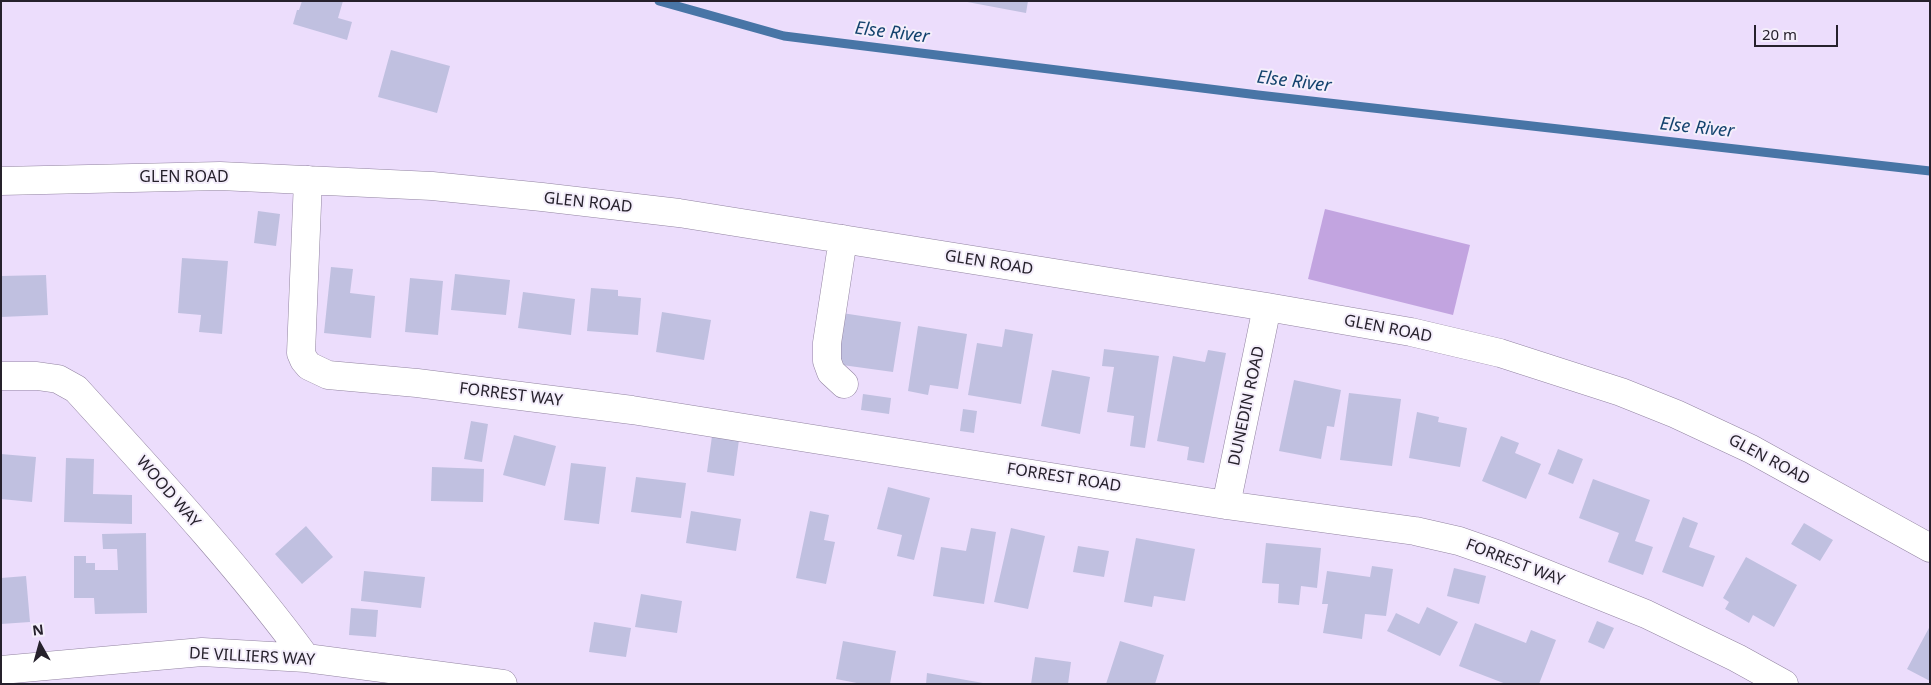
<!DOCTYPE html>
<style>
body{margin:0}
#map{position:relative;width:1931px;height:685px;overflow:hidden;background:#ecddfc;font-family:"Noto Sans",sans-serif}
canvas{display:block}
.frame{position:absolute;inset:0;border:2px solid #26212c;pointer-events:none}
.north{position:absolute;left:15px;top:620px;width:50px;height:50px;-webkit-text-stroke:4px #f4eefb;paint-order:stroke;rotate:353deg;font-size:14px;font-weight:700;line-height:20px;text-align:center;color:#26212c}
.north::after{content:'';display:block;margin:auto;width:18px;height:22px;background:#26212c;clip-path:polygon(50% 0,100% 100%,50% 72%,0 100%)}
.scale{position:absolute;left:1754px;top:25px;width:84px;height:22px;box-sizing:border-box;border:2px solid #26212c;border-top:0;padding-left:6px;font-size:15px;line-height:18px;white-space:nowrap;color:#26212c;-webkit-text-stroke:4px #f4eefb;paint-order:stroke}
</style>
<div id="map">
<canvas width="1931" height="685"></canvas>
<div class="frame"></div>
<div class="north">N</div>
<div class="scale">20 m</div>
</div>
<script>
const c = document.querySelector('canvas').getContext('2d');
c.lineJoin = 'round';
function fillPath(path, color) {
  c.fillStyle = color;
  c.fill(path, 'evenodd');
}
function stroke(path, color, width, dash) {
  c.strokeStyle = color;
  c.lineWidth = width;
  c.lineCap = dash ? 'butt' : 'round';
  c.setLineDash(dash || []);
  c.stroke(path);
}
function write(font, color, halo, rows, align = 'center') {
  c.font = font + ' "Noto Sans",sans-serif';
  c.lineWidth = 4;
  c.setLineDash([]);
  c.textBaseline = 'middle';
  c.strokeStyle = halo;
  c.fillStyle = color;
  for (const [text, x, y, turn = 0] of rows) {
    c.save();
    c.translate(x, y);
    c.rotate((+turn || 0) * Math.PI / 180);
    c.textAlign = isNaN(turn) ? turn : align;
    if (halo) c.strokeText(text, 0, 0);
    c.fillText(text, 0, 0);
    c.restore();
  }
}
fillPath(new Path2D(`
 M 1325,209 L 1470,245 L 1453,315 L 1308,279 Z`), '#c2a4e0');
stroke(new Path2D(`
 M 659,1 L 784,36 L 1258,95 L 1930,171`), '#4875a6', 9);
fillPath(new Path2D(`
 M 302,1 L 343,1 L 338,18 L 352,22 L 347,40 L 293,24 L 297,10 L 299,10 Z
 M 962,1 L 1028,1 L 1026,13 Z
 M 391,50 L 450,66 L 437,113 L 378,97 Z
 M 258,211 L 280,214 L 276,246 L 254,243 Z
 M 182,258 L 228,261 L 222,334 L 199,332 L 201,315 L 178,313 Z
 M 331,267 L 353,269 L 350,293 L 375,296 L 371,338 L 324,333 Z
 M 455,274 L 510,280 L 506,315 L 451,310 Z
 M 46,275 L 48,315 L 1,317 L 1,276 Z
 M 410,278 L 443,281 L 438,335 L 405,332 Z
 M 591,288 L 618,290 L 618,296 L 641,298 L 638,335 L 587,331 Z
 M 523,292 L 575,299 L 571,335 L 518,328 Z
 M 662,312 L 711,320 L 704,360 L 656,352 Z
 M 842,313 L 901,322 L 893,372 L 835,364 Z
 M 918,326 L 967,334 L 958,389 L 930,385 L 928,395 L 908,391 Z
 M 1005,329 L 1033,334 L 1021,404 L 968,395 L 977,343 L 1002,347 Z
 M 1104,349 L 1159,356 L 1145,448 L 1130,446 L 1134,416 L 1107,412 L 1114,367 L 1102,366 Z
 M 1208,350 L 1226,353 L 1204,463 L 1187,460 L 1189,447 L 1157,441 L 1173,356 L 1205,362 Z
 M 1052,370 L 1090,377 L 1080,434 L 1041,426 Z
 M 1294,380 L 1341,390 L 1334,427 L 1327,426 L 1321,459 L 1279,451 Z
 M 1349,393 L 1401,399 L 1392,466 L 1340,460 Z
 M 863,394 L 891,398 L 889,414 L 861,410 Z
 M 963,409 L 977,411 L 974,433 L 960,431 Z
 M 1417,412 L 1439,417 L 1438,422 L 1467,428 L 1460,467 L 1409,458 Z
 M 471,421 L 488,424 L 482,462 L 464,459 Z
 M 514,435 L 556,446 L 545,486 L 503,475 Z
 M 712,436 L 739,440 L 734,476 L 707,472 Z
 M 1501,436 L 1519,443 L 1515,453 L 1541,464 L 1526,499 L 1482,481 Z
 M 1558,449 L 1583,459 L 1573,484 L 1548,474 Z
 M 1,454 L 36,457 L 32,502 L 1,499 Z
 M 66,458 L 94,459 L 93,494 L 132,495 L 132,524 L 64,522 Z
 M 571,463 L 606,467 L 599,524 L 564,520 Z
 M 432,467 L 484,469 L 483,502 L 431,501 Z
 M 636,477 L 686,483 L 681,518 L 631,512 Z
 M 1593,479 L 1650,500 L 1635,541 L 1653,547 L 1643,575 L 1608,562 L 1619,533 L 1579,518 Z
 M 888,487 L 930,498 L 914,560 L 897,556 L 902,535 L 877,529 Z
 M 691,511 L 741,519 L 736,551 L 686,543 Z
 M 810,511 L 829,515 L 824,540 L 835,542 L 826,584 L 796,578 Z
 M 1683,517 L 1698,523 L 1689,547 L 1715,556 L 1703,587 L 1662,572 Z
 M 1804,523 L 1833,540 L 1820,561 L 1791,544 Z
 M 306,526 L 333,557 L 302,584 L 275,554 Z
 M 971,528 L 996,532 L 984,604 L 933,596 L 941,547 L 966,551 Z
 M 1011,528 L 1045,536 L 1028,609 L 994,602 Z
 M 146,533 L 147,613 L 95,614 L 94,598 L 74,598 L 74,556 L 86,556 L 86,563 L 95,563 L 95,570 L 118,570 L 117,549 L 103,549 L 102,534 Z
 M 1136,538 L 1195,549 L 1185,601 L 1154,596 L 1152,607 L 1124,602 Z
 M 1266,543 L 1321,548 L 1317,588 L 1301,586 L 1299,605 L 1278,603 L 1279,584 L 1262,583 Z
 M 1078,546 L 1109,551 L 1104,577 L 1073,572 Z
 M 1746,557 L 1797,585 L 1774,627 L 1753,615 L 1749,623 L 1725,609 L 1729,602 L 1723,598 Z
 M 1372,566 L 1393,569 L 1386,616 L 1365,614 L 1362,639 L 1323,633 L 1328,604 L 1322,604 L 1327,571 L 1370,577 Z
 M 1454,568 L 1486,576 L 1479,604 L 1447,596 Z
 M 364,571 L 425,577 L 421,608 L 361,601 Z
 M 26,576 L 30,622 L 1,624 L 1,578 Z
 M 641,594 L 682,601 L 677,633 L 635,627 Z
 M 1427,607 L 1458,622 L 1440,656 L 1387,631 L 1396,613 L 1419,624 Z
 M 351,608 L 378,610 L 376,637 L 349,635 Z
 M 1597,621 L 1614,628 L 1604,649 L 1588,642 Z
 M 594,622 L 631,628 L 626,657 L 589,652 Z
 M 1475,623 L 1526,643 L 1531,630 L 1556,640 L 1539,684 L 1506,684 L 1459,666 Z
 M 1930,626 L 1930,681 L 1907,669 Z
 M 843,641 L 896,651 L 890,684 L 862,684 L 836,679 Z
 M 1120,641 L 1164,655 L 1155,684 L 1106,684 Z
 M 1035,657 L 1071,662 L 1068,684 L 1031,684 Z
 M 927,673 L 983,683 L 983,684 L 926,684 Z`), '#c0c0e0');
const minor = new Path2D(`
 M 308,180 L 301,353 L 304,360 L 309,366 L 328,375 L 417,383 L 632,410 L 1226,505 L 1415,531 L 1459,541 L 1499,555 L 1646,614 L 1737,658 L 1784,684
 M 1,181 L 220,176 L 432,186 L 542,197 L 679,213 L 1267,307 L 1411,332 L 1500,353 L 1621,392 L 1676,414 L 1751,449 L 1930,548
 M 843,239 L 827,343 L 827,361 L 831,372 L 844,384
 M 1,376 L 37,376 L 58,379 L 76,389 C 155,476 236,563 306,658
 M 1226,505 L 1267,307
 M 1,670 L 202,652 L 306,658 L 503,684`);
stroke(minor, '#9284a1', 29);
stroke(minor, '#fff', 28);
write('16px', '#26212c', '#f4eefb', [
 ["GLEN ROAD",184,177],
 ["GLEN ROAD",588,203,6],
 ["GLEN ROAD",989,263,9],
 ["GLEN ROAD",1388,329,11],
 ["FORREST WAY",511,395,7],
 ["DUNEDIN ROAD",1247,406,-78],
 ["GLEN ROAD",1769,460,28],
 ["FORREST ROAD",1064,478,9],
 ["WOOD WAY",168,492,49],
 ["FORREST WAY",1515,563,21],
 ["DE VILLIERS WAY",252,657,3]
]);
write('italic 18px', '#14436e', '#f4eefb', [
 ["Else River",892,33,7],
 ["Else River",1294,82,7],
 ["Else River",1697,128,6]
]);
</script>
